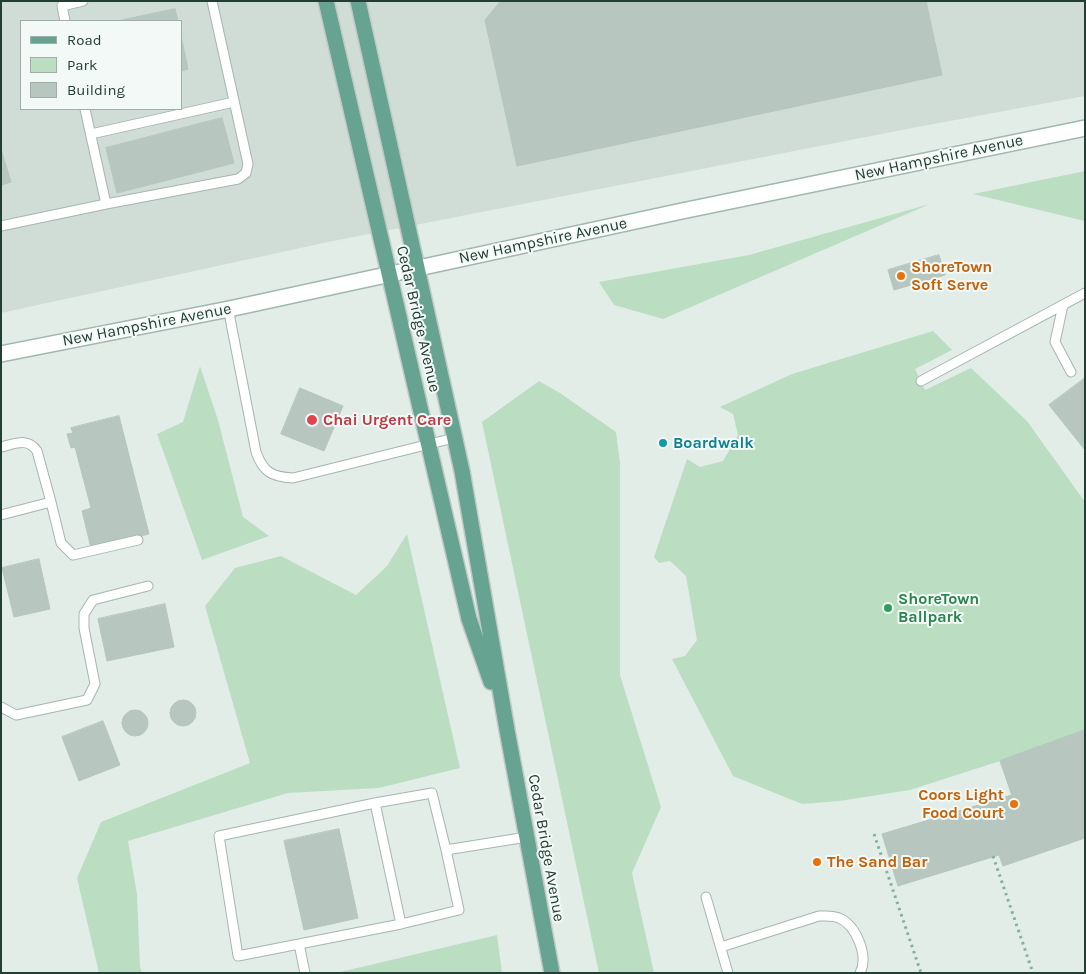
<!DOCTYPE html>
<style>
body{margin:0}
#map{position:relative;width:1086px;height:974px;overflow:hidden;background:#e2ede8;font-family:Karla,sans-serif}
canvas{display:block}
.frame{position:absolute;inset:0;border:2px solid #223e35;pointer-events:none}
.legend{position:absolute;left:20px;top:20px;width:162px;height:90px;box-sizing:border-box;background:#f3f9f6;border:1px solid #9faea9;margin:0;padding:6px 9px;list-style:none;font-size:15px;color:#223e35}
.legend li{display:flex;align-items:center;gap:10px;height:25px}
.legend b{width:25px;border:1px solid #9faea9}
</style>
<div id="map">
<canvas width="1086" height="974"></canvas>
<div class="frame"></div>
<ul class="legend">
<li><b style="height:6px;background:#66a391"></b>Road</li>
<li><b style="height:14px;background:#bbdec3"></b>Park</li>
<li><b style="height:14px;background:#b7c7c0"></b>Building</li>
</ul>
</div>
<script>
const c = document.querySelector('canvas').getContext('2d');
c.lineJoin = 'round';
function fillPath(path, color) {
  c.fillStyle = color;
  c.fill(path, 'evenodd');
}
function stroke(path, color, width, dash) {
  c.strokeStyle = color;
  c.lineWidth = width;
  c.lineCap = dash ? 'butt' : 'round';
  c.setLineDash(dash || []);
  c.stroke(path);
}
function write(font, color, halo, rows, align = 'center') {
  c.font = font + ' Karla,sans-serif';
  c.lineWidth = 4;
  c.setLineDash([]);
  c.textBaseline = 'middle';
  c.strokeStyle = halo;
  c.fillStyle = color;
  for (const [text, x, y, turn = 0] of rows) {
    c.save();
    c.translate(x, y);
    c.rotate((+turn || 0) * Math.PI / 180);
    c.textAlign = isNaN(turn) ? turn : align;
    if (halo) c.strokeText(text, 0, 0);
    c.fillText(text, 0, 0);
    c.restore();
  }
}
fillPath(new Path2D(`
 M 1,1 L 1085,1 L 1085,96 L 912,128 L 328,242 L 1,313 ZM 21,21 L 181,21 L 181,109 L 21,109 Z`), '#d0dcd6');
fillPath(new Path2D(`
 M 1085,171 L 1085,221 L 973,194 Z
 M 930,204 L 663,319 L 614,305 L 599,282 L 749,255 Z
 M 933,331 L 952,350 L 915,369 L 925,390 L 971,368 L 1027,421 L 1085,502 L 1085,838 L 1003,866 L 999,855 L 898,886 L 882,834 L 1011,795 L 1000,761 L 910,790 L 839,801 L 802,804 L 733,776 L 672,659 L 685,656 L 697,640 L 686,576 L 670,561 L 659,563 L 654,557 L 687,459 L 700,467 L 723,461 L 738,435 L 733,414 L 720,407 L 792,374 Z
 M 200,366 L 218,420 L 243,517 L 269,536 L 202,560 L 157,434 L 183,422 Z
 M 539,381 L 560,393 L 616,432 L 620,463 L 620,675 L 661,807 L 632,873 L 654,973 L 599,973 L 482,422 Z
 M 407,534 L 460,768 L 379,788 L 288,793 L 128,841 L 137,894 L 140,967 L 142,973 L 99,973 L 77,878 L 101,822 L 250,763 L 205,606 L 235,568 L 281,556 L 356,595 L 387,566 Z
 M 497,935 L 502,973 L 336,973 Z`), '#bbdec3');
const building = new Path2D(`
 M 504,1 L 926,1 L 942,75 L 517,166 L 485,20 L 500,2 Z
 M 175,9 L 178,21 L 118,21 Z
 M 181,36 L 188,69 L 181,71 Z
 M 222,118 L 234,163 L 117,193 L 106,148 Z
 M 1,149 L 11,182 L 1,185 Z
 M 939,255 L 945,275 L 894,290 L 888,270 Z
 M 1085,378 L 1085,450 L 1049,405 Z
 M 300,388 L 343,406 L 324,451 L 281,434 Z
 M 119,416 L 149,534 L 91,548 L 82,511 L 91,508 L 75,447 L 71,448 L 67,434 L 73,433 L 71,428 Z
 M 39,559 L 50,609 L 14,617 L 2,568 Z
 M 165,604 L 174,647 L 107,661 L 98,619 Z
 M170 713a13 13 0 1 1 26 0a13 13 0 1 1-26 0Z
 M122 723a13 13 0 1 1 26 0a13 13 0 1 1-26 0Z
 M 103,721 L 120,765 L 79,781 L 62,737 Z
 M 1085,730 L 1085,838 L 1003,866 L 999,855 L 898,886 L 882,834 L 1012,795 L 1000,761 Z
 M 339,829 L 358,918 L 304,930 L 284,841 Z`);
fillPath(building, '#b7c7c0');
stroke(building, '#b4c6be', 1);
const service = new Path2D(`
 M 65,21 L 62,6 L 83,1
 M 91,134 L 234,102
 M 106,204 L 238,179 L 246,173 L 248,164 L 212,1
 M 1,226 L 106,204 L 85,109
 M 1063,305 L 1055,342 L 1071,372
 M 229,309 L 230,318 L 256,452 C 263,472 272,477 293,478 L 454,438
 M 921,381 L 1085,293
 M 1,447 C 15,444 28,437 37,451 L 51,502
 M 1,515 L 51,502 L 61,543 L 73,555 L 138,540
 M 1,707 L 16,715 L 87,700 L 95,684 L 84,628 L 84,614 L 93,600 L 148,586
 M 375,803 L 219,836 L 238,956 L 401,924
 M 446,850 L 432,793 L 375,803 L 401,924 L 459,910 L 446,850 L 527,837
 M 706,897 L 728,973
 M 299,944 L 305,973
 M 721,947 L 819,916 C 825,916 833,915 839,918 C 856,925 869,956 860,973`);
const secondary = new Path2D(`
 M 1,354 L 229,309 L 682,211 L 1085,128`);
const primary = new Path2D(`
 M 326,1 L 469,619 L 491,682
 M 358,1 L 462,471 L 507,730 L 552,973`);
stroke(service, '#a5b5af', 11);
stroke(secondary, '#a0b8af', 18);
stroke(primary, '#c1c9c6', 18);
stroke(new Path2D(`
 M 874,834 L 921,973
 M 993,856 L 1033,973`), '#82b1a1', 3, [2.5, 4]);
stroke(service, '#fff', 9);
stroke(secondary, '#fff', 15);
stroke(primary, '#66a391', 15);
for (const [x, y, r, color] of [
 [901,276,5,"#e8710a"],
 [312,420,6,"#e0444e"],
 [663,443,5,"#0f9aa8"],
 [888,608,5,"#2e9e5b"],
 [1014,804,5,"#e8710a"],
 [817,862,5,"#e8710a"]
]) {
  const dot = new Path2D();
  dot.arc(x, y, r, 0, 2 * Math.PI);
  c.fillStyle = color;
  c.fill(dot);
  stroke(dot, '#f3f9f6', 2);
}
write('16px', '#223e35', '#f3f9f6', [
 ["New Hampshire Avenue",939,158,-12],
 ["New Hampshire Avenue",543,241,-12],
 ["Cedar Bridge Avenue",418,319,77],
 ["New Hampshire Avenue",147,325,-11],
 ["Cedar Bridge Avenue",546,848,80]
]);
write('bold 16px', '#c56008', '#f3f9f6', [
 ["ShoreTown",911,267],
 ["Soft Serve",911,285],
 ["Coors Light",1004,795,"right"],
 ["Food Court",1004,813,"right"],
 ["The Sand Bar",827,862]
], 'left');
write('bold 16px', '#be3a42', '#f3f9f6', [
 ["Chai Urgent Care",323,420]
], 'left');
write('bold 16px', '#0d838f', '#f3f9f6', [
 ["Boardwalk",673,443]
], 'left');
write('bold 16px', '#27864d', '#f3f9f6', [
 ["ShoreTown",898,599],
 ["Ballpark",898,617]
], 'left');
</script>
